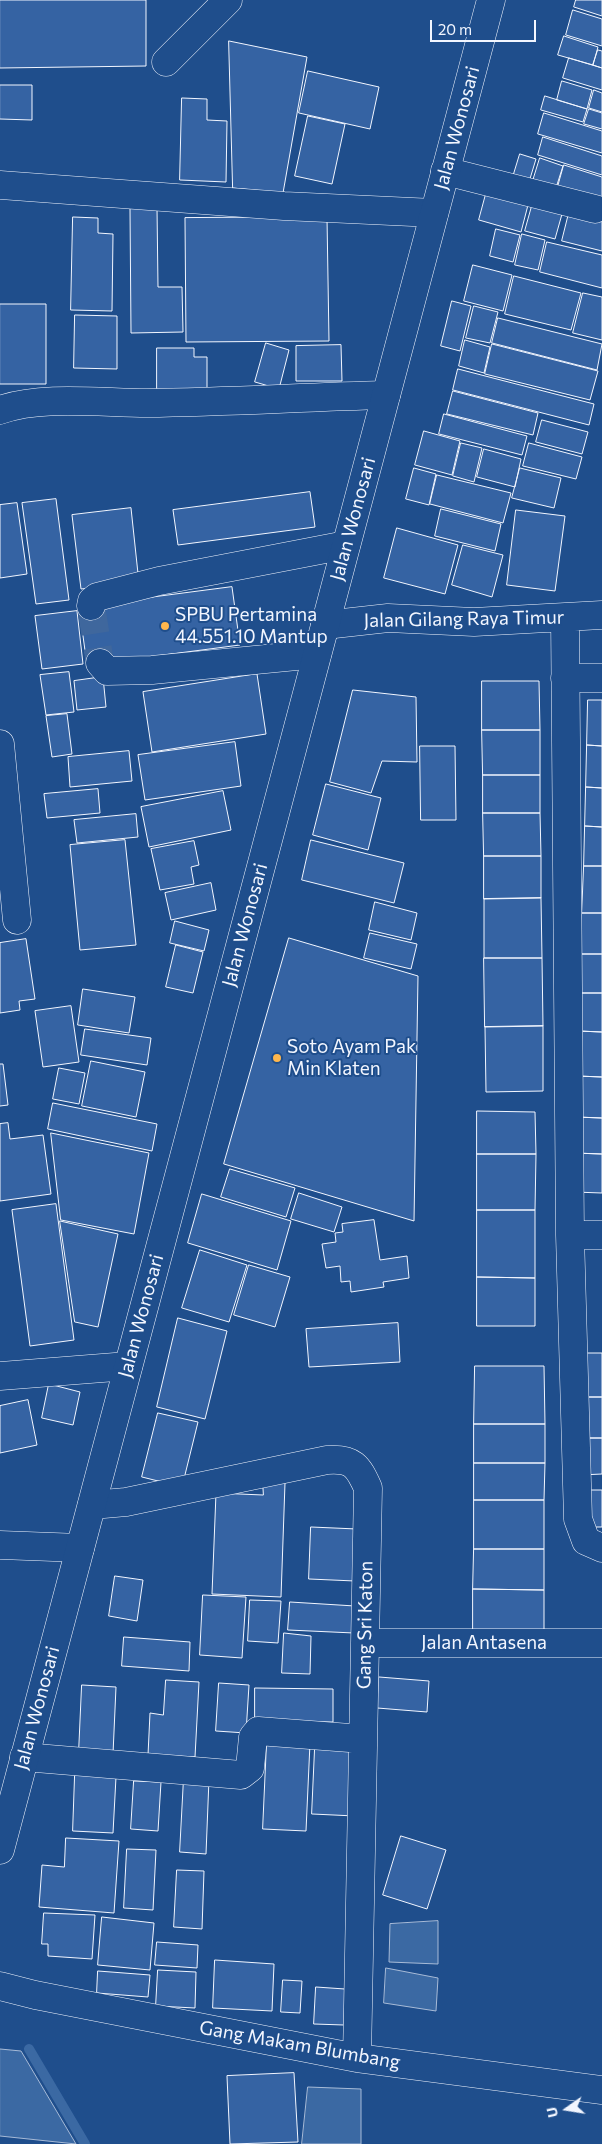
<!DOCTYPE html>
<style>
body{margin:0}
#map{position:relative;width:602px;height:2144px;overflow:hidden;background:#1f4e8c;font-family:Commissioner,sans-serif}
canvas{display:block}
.north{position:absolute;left:542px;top:2084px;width:50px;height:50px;-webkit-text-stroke:4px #1f4e8c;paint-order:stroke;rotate:257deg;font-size:14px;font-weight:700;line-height:20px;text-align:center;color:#f2f6ff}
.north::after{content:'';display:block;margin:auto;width:18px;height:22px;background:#f2f6ff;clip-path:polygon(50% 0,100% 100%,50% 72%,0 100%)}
.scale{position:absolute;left:430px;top:20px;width:106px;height:22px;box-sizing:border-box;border:2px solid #f2f6ff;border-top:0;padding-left:6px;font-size:15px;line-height:18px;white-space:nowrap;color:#f2f6ff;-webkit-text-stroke:4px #1f4e8c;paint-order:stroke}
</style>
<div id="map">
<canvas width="602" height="2144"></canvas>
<div class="north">U</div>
<div class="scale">20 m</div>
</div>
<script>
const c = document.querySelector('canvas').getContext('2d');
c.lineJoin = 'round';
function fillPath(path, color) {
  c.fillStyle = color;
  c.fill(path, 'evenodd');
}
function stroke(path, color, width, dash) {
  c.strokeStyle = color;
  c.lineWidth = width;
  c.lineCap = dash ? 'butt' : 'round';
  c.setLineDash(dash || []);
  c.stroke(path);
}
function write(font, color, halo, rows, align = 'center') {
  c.font = font + ' Commissioner,sans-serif';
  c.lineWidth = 4;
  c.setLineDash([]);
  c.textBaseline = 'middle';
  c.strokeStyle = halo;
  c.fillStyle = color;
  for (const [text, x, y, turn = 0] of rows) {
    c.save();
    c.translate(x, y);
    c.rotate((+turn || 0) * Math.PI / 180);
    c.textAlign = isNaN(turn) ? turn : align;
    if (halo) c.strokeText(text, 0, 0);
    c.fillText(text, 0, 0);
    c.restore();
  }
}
const water = new Path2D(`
 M 438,1921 L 438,1964 L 389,1962 L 390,1924 Z
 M 386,1968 L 438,1978 L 436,2011 L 384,2003 Z
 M 0,2049 L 21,2051 L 76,2144 L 0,2136 Z
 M 308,2087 L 361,2089 L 361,2144 L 302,2144 Z`);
fillPath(water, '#3b69a3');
stroke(water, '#a8bbd7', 1);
stroke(new Path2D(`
 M 29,2049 L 85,2144`), '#3b69a3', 10);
const building = new Path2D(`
 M 0,0 L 146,0 L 146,66 L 0,68 Z
 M 576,0 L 602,0 L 602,16 L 574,7 Z
 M 573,10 L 602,19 L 602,46 L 566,35 Z
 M 564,36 L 598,47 L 593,65 L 558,55 Z
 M 229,41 L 307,57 L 283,193 L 233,188 Z
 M 598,50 L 602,51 L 602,68 L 593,65 Z
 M 569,58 L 602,68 L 602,90 L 563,78 Z
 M 308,71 L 379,87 L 370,129 L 299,113 Z
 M 562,81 L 592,90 L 587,109 L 557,100 Z
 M 0,85 L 32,85 L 32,120 L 0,119 Z
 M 594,90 L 602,93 L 602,112 L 589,108 Z
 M 545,96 L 587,109 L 583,122 L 541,110 Z
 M 182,98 L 207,99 L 207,120 L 227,121 L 226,182 L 180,180 Z
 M 589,109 L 602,113 L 602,129 L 584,124 Z
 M 544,113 L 602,131 L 602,153 L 538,134 Z
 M 308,116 L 345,124 L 332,184 L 295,176 Z
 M 543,137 L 602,156 L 602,175 L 538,155 Z
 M 520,154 L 536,159 L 529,182 L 513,177 Z
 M 540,158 L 563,166 L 555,191 L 532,184 Z
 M 564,165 L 602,177 L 602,204 L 557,190 Z
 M 486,194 L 528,205 L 521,232 L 479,220 Z
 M 532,206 L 562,214 L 555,239 L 525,231 Z
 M 157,207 L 158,287 L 182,287 L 183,332 L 131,333 L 130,208 Z
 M 569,213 L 602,221 L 602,251 L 562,241 Z
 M 73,217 L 98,218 L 98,233 L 113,234 L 112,311 L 71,310 Z
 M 327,217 L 329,341 L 186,342 L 185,218 Z
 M 496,229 L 520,235 L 513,262 L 490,256 Z
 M 522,234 L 545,240 L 538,270 L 515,265 Z
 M 547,242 L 602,255 L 602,288 L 540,272 Z
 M 473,265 L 512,275 L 503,311 L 464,301 Z
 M 514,276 L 581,293 L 571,330 L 505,314 Z
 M 583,293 L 602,297 L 602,340 L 573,333 Z
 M 452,301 L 471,306 L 460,351 L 441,346 Z
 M 0,304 L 46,304 L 46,384 L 0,384 Z
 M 474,306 L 498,312 L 490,343 L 466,338 Z
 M 75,315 L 117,316 L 117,369 L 74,368 Z
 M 498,318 L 602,344 L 597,370 L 492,343 Z
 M 465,340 L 490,347 L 484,373 L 459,366 Z
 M 266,343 L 289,350 L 279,389 L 255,382 Z
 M 492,344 L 598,371 L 590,400 L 485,374 Z
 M 341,345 L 342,381 L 296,381 L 296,346 Z
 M 157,348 L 194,348 L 194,357 L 207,357 L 207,390 L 157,396 Z
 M 458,369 L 594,404 L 589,425 L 453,390 Z
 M 453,391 L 538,413 L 533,435 L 447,414 Z
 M 444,414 L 527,436 L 522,455 L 439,434 Z
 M 542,420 L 588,432 L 582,454 L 536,442 Z
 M 424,431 L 460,441 L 452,475 L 415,465 Z
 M 461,443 L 482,448 L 474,482 L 453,476 Z
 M 529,443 L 582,457 L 576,479 L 523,466 Z
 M 484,449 L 521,459 L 515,487 L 477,477 Z
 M 414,468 L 436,474 L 429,505 L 406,499 Z
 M 520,468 L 561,478 L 554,508 L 512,498 Z
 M 437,475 L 511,493 L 503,523 L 430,504 Z
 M 310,492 L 315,527 L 178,545 L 173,510 Z
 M 56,499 L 69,600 L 36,604 L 22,503 Z
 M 17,503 L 27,574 L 0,578 L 0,505 Z
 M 131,508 L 139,583 L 81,589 L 72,515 Z
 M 441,509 L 501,524 L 495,551 L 435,536 Z
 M 516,510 L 565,516 L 555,591 L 507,585 Z
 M 397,528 L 458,545 L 445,594 L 384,578 Z
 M 463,545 L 503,555 L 492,597 L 452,585 Z
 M 232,587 L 240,645 L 87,665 L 79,607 Z
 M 77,611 L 83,664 L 42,669 L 35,616 Z
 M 69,672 L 74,712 L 46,715 L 40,675 Z
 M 257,674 L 266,734 L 152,752 L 143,692 Z
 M 103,677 L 106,707 L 77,710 L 74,681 Z
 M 482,681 L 539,681 L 540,730 L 482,730 Z
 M 353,690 L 416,697 L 417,762 L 382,761 L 371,793 L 330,782 Z
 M 588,700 L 602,700 L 602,746 L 587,745 Z
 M 67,714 L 72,754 L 52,757 L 46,716 Z
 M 482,730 L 540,730 L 540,775 L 483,775 Z
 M 235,742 L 241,786 L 145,800 L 138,755 Z
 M 587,745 L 602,746 L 602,788 L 586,787 Z
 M 420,746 L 455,746 L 456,820 L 421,820 Z
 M 129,751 L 132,781 L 70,787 L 68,757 Z
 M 483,775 L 540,775 L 540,813 L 483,813 Z
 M 326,784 L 381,798 L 368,850 L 313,835 Z
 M 586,787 L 602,788 L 602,827 L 585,826 Z
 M 98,789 L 100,813 L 47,818 L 44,794 Z
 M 223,791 L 231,830 L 149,847 L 141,807 Z
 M 483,813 L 540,813 L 541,856 L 484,856 Z
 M 136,814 L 138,837 L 77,843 L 74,820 Z
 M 585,826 L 602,827 L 602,866 L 584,866 Z
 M 125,840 L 136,945 L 80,950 L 70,845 Z
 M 311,840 L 404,863 L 394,903 L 302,880 Z
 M 194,841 L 199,865 L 191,867 L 194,884 L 160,890 L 151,849 Z
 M 484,856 L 541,856 L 541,898 L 484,899 Z
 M 584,866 L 602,866 L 602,913 L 582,913 Z
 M 211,883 L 216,910 L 171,920 L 165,893 Z
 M 541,898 L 542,958 L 484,958 L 484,899 Z
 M 375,902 L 417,913 L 411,940 L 369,930 Z
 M 582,913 L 602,913 L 602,954 L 580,954 Z
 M 175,921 L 209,930 L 204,951 L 170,943 Z
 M 370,933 L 417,944 L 411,969 L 364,958 Z
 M 289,938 L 418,976 L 414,1221 L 224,1164 Z
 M 26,939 L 35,999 L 19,1001 L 20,1010 L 0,1013 L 0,943 Z
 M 176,945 L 203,952 L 193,993 L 166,987 Z
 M 580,954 L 602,954 L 602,993 L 579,993 Z
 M 484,958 L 542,958 L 543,1026 L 485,1027 Z
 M 83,989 L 135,997 L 129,1033 L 78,1025 Z
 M 579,993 L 602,993 L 602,1032 L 578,1031 Z
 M 71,1006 L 79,1062 L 43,1067 L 35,1011 Z
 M 543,1026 L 543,1091 L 486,1092 L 485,1027 Z
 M 85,1029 L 151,1038 L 147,1065 L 81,1055 Z
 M 578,1031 L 602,1032 L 602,1077 L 577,1076 Z
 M 91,1061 L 145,1072 L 136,1117 L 82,1106 Z
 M 0,1064 L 3,1064 L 8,1105 L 0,1106 Z
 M 59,1068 L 85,1073 L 79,1104 L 53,1099 Z
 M 577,1076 L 602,1077 L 602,1118 L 576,1117 Z
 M 53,1103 L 157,1124 L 152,1151 L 48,1129 Z
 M 477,1111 L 535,1112 L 536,1154 L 477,1154 Z
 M 576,1117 L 602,1118 L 602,1154 L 574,1153 Z
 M 8,1123 L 10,1139 L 43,1135 L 51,1194 L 0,1201 L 0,1124 Z
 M 51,1133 L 149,1153 L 134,1234 L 61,1220 Z
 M 574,1153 L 602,1154 L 602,1193 L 574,1192 Z
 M 477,1154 L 536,1154 L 535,1210 L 477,1210 Z
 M 230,1169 L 295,1188 L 286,1217 L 221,1197 Z
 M 299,1193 L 342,1207 L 334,1232 L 291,1219 Z
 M 202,1194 L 291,1221 L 277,1270 L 188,1243 Z
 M 56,1204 L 74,1340 L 30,1346 L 12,1210 Z
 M 477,1210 L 535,1210 L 535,1278 L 477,1277 Z
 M 374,1220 L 380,1260 L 407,1256 L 409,1278 L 383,1282 L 384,1287 L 351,1292 L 350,1281 L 341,1282 L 340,1266 L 326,1268 L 322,1244 L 336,1242 L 335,1233 L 343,1232 L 342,1224 Z
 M 60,1221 L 118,1234 L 98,1327 L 75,1322 Z
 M 200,1250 L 247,1265 L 229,1322 L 182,1308 Z
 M 249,1265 L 290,1277 L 275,1327 L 234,1315 Z
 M 477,1277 L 535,1278 L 535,1326 L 477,1326 Z
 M 178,1318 L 227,1331 L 205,1419 L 157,1407 Z
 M 398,1323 L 400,1362 L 309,1367 L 306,1329 Z
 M 580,1353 L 602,1353 L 602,1397 L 580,1397 Z
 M 475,1366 L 544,1366 L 545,1424 L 474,1424 Z
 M 49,1384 L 80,1392 L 73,1425 L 42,1418 Z
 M 580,1397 L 602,1397 L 602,1438 L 580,1438 Z
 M 28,1400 L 37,1445 L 0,1453 L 0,1406 Z
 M 158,1413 L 198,1422 L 182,1487 L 142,1477 Z
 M 474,1424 L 545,1424 L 545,1463 L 474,1463 Z
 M 580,1438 L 602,1438 L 602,1474 L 581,1475 Z
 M 474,1463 L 545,1463 L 544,1500 L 474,1500 Z
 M 263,1482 L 285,1483 L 281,1597 L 212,1594 L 216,1493 L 263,1495 Z
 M 583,1490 L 602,1490 L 602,1527 L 583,1527 Z
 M 474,1500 L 544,1500 L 544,1549 L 474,1549 Z
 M 311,1527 L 357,1529 L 355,1581 L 309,1579 Z
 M 474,1549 L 544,1549 L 544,1590 L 473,1589 Z
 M 115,1576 L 143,1580 L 137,1621 L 109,1616 Z
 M 473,1589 L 544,1590 L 544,1634 L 473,1633 Z
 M 203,1595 L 246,1597 L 242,1658 L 200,1655 Z
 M 250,1600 L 281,1601 L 278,1643 L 248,1641 Z
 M 290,1602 L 355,1606 L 354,1633 L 288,1630 Z
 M 284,1633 L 311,1636 L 310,1674 L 282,1673 Z
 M 124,1637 L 190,1642 L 189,1671 L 122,1666 Z
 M 379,1677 L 429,1681 L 427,1712 L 377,1708 Z
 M 166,1680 L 199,1682 L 195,1757 L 148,1755 L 150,1713 L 163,1715 Z
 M 219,1683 L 249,1685 L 246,1733 L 216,1731 Z
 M 82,1685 L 116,1687 L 113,1754 L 79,1752 Z
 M 255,1688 L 333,1689 L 333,1722 L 255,1722 Z
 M 267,1741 L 310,1743 L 306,1831 L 263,1829 Z
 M 315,1748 L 358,1750 L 355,1816 L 312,1814 Z
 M 75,1775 L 116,1777 L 113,1833 L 73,1831 Z
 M 184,1777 L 209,1779 L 206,1854 L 180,1852 Z
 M 134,1781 L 161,1782 L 158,1831 L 131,1829 Z
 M 401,1836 L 446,1850 L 427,1909 L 383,1895 Z
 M 66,1838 L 119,1841 L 114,1913 L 39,1907 L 42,1865 L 64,1867 Z
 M 127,1849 L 156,1850 L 153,1910 L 124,1908 Z
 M 177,1870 L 204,1871 L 202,1929 L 174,1927 Z
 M 44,1913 L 95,1915 L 92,1959 L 48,1956 L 48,1944 L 42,1944 Z
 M 102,1917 L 154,1923 L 150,1970 L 98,1965 Z
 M 157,1942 L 198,1945 L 197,1968 L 155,1965 Z
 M 215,1960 L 274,1964 L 272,2011 L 213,2008 Z
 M 158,1970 L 196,1972 L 195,2008 L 156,2006 Z
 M 98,1971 L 150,1975 L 148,1997 L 97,1993 Z
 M 283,1980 L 302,1981 L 300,2013 L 281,2012 Z
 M 316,1987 L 345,1989 L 344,2025 L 314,2024 Z
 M 294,2073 L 298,2142 L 230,2144 L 227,2076 Z`);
fillPath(building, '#3563a3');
stroke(building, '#f2f6ff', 1);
stroke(new Path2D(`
 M 91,606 L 100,663`), '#3f679d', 28, [28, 14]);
const minor = new Path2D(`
 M 166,62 L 228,0
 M 445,171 L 595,209
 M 0,185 L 284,206 L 434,213
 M 0,410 C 41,395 103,403 147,403 C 227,402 306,397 386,395
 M 91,606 L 92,601 L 97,597 L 159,581 L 346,545
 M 565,617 L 570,1235 L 578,1519 L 586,1541 L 602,1548
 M 325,625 L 388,618 L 474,622 L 602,615
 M 100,663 L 107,671 L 152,670 L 317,654
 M 565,678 L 602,678
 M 0,744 L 17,920
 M 570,1235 L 602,1235
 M 0,1376 L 128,1366
 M 92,1505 L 126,1502 L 327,1460 C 353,1458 358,1466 368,1488 L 357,2058
 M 0,1545 L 80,1548
 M 365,1643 L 602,1643
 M 24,1757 L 241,1775 L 250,1768 L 253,1737 L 258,1731 L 363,1739
 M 0,1986 L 35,1995 L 357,2058 L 602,2090`);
const highway = new Path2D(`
 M 0,1850 L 491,0`);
stroke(minor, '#f2f6ff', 29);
stroke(highway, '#f2f6ff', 29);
stroke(minor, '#1f4e8c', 28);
stroke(highway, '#1f4e8c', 28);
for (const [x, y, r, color] of [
 [165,626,5,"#ffb74d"],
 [277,1058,5,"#ffb74d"]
]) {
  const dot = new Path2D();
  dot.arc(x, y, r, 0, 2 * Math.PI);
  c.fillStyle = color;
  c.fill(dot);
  stroke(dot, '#1f4e8c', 2);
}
write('19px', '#f2f6ff', '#1f4e8c', [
 ["Jalan Wonosari",457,128,-75],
 ["Jalan Wonosari",353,519,-75],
 ["Jalan Gilang Raya Timur",464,619,-1],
 ["Jalan Wonosari",245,925,-75],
 ["Jalan Wonosari",141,1316,-75],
 ["Gang Sri Katon",365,1625,-89],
 ["Jalan Antasena",484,1643],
 ["Jalan Wonosari",37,1708,-75],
 ["Gang Makam Blumbang",300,2045,10]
]);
write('19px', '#f2f6ff', '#1f4e8c', [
 ["SPBU Pertamina",175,615],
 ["44.551.10 Mantup",175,637],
 ["Soto Ayam Pak",287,1047],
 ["Min Klaten",287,1069]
], 'left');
</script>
